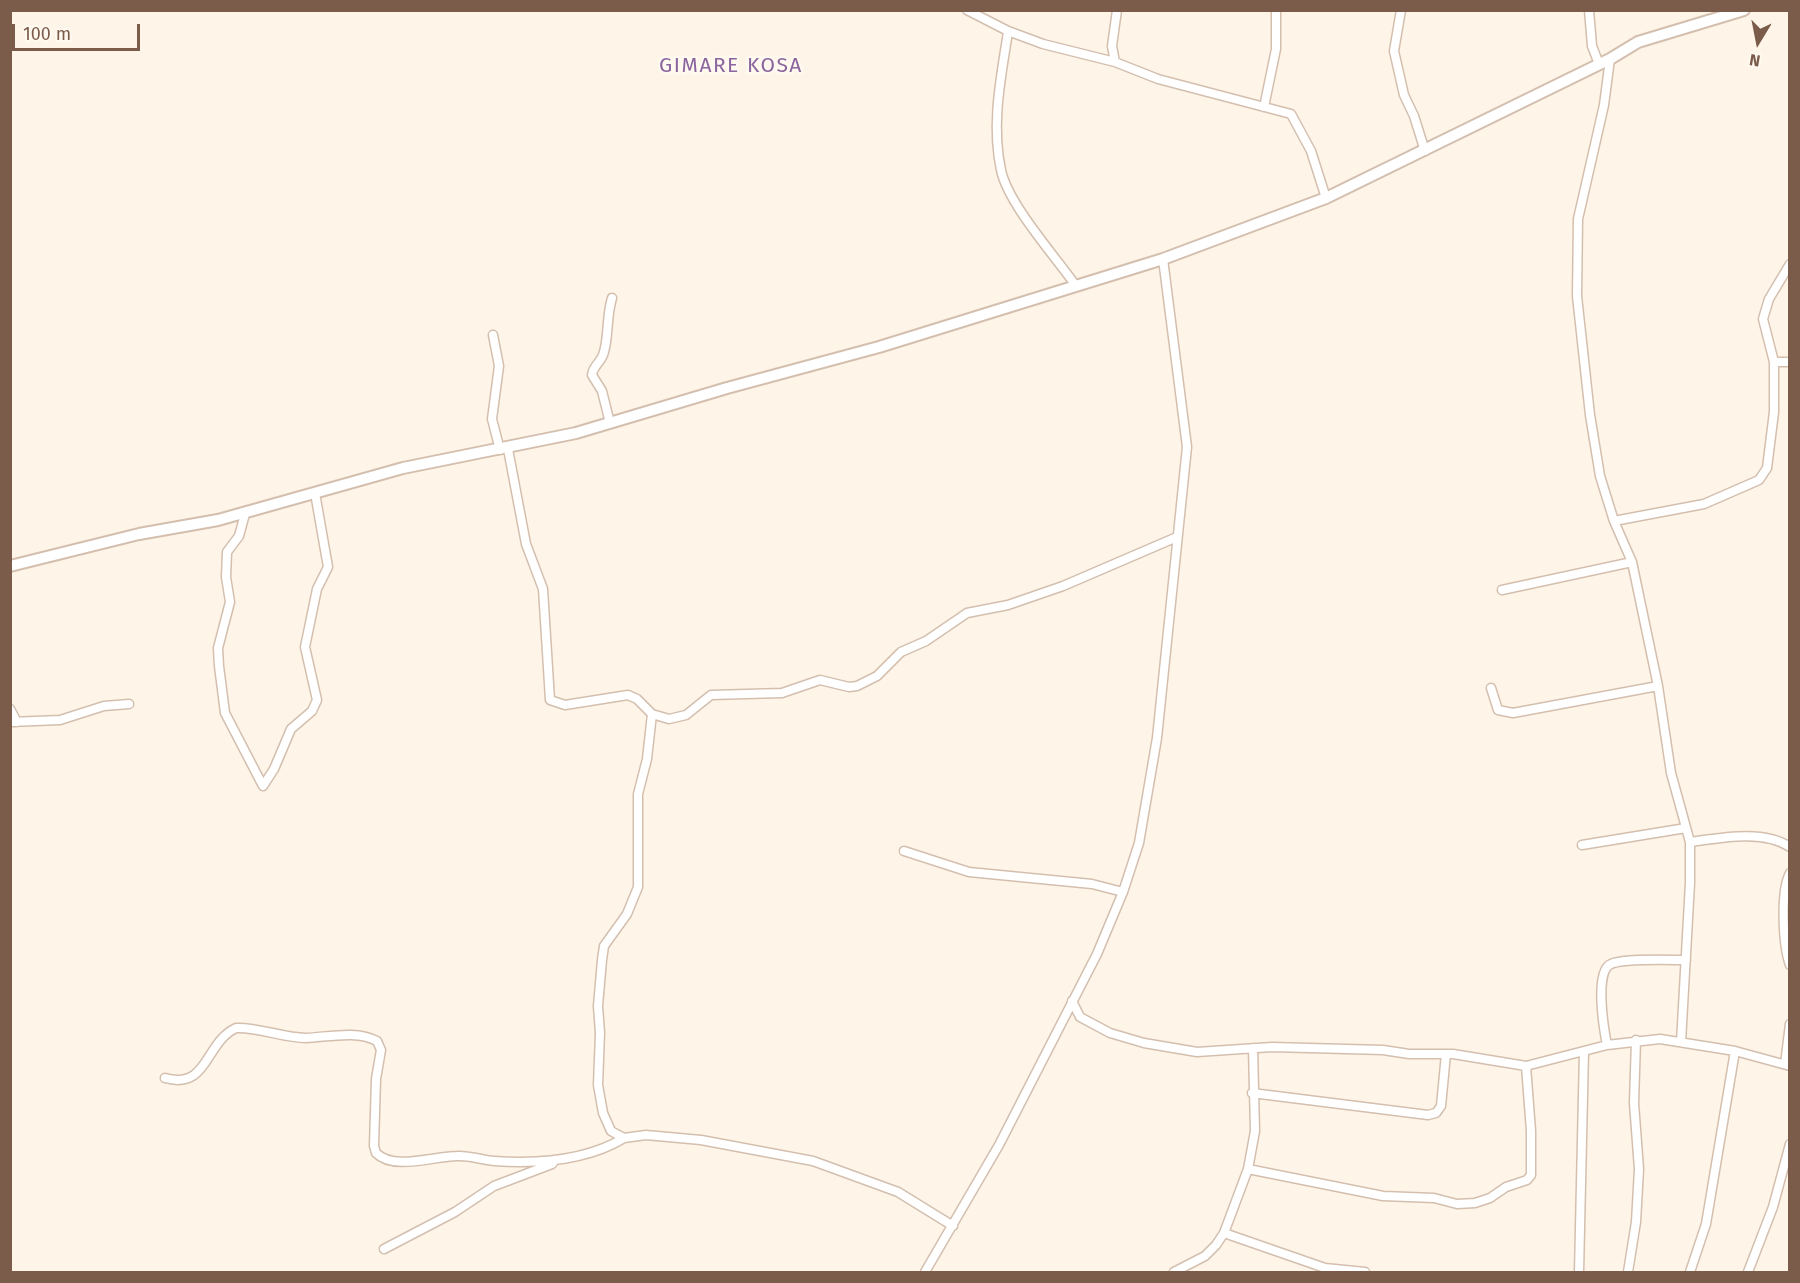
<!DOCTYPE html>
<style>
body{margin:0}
#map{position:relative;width:1800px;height:1283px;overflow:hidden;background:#fef5e8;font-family:"Fira Sans",sans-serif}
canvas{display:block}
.frame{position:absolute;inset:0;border:12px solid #7b5b49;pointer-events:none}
.north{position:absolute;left:1728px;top:12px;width:60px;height:60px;-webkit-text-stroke:4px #fff9f0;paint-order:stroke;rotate:190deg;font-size:16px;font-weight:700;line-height:24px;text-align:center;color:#7b5b49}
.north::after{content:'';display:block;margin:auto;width:21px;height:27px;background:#7b5b49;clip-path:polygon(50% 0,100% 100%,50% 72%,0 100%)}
.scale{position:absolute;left:12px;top:24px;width:128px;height:27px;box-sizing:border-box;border:3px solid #7b5b49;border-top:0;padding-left:8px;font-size:18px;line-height:21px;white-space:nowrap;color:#7b5b49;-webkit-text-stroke:4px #fff9f0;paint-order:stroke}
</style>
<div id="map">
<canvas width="1800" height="1283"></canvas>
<div class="frame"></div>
<div class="north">N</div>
<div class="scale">100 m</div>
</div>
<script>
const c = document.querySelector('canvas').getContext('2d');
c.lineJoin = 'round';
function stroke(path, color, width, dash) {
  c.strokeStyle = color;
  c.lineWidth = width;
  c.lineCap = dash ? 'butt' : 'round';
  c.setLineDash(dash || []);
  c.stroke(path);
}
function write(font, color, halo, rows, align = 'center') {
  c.font = font + ' "Fira Sans",sans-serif';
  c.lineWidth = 5;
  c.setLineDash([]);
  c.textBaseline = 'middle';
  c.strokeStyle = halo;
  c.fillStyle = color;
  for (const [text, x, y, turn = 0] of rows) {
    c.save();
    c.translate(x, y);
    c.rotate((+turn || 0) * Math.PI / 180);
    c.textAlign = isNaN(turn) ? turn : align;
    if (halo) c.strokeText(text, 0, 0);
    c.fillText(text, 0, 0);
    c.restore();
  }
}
const minor = new Path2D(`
 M 967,10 L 1008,31 L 1043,44 L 1115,62 L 1158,79 L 1291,114 L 1311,151 L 1326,198
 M 1401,10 L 1394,51 L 1404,95 L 1414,116 L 1425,151
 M 1589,10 L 1592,46 L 1599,64
 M 1008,32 C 1001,77 991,124 1001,170 C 1008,204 1055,256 1076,286
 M 1610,59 L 1604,105 L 1578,219 L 1577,296 L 1590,415 L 1600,476 L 1614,521 L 1632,562 L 1658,686 L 1671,773 L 1690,842
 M 1115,62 L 1112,46 L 1117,10
 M 1264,107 L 1276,49 L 1276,10
 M 493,335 L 499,366 L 492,419 L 500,450
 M 1774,362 L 1790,362
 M 610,423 L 602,391 L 592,375 C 593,366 600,363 603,355 C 609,340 606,317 612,298
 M 508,449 L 526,544 L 543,589 L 550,700 L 565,705 L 628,695 L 637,699 L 652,714 L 669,719 L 686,715 L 711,695 L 782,693 L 820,680 L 849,687 L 857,686 L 877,676 L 901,652 L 926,641 L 967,613 L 1008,605 L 1063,586 L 1177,537
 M 245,514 L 239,536 L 227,552 L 226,577 L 230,602 L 218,648 L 219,666 L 225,713 L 263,786 L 274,769 L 291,729 L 312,711 L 317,700 L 305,647 L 317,589 L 328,567 L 315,493
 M 1614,521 L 1704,504 L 1759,480 L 1767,468 L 1774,412 L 1774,362 L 1763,319 L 1769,299 L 1790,264
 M 1502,590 L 1632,562
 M 1491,688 L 1498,710 L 1513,713 L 1658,686
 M 10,709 L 17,722
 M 652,714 L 647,759 L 638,794 L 638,887 L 627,914 L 604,946 L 602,960 L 598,1006 L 600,1033 L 598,1085 L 603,1113 L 611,1131 L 624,1138 L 646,1135 L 701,1140 L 813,1161 L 898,1192 L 953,1226
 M 10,722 L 60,720 L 104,706 L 129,704
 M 1582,845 L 1686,828
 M 904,851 L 969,872 L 1092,884 L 1123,892
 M 1790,873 C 1780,892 1783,946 1790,965
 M 1072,1001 L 1080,1017 L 1110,1033 L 1144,1043 L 1197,1052 L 1272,1047 L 1383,1050 L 1409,1054 L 1453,1054 L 1526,1066 L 1607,1045 L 1660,1039 L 1735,1051 L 1790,1066
 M 1681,1042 L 1690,883 L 1690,842 C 1720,838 1763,829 1790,847
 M 1607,1045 C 1604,1030 1594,971 1611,964 C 1623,958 1670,960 1686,960
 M 1785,1064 L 1790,1024
 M 165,1078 C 209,1090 204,1043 236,1028 C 259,1027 283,1038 306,1038 C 328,1037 357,1030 377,1041 L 381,1050 L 376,1079 L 374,1146 L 376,1153 C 394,1171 434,1156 457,1156 C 469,1155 481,1160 494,1161 C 538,1164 586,1161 624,1138
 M 1252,1093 L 1428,1115 L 1436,1113 L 1441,1106 L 1446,1054
 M 1248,1169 L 1383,1196 L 1434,1198 L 1457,1204 L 1475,1203 L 1490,1198 L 1506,1187 L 1527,1180 L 1531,1175 L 1531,1131 L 1526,1066
 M 1224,1233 L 1325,1268 L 1365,1272
 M 384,1249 L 455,1212 L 494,1186 L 552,1164 L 555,1160
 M 925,1272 L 999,1145 L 1097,954 L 1123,892 L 1139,843 L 1157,738 L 1187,447 L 1163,259
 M 1174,1272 L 1205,1256 L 1216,1245 L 1224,1233 L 1248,1169 L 1255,1131 L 1253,1048
 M 1579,1272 L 1584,1051
 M 1628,1272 L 1636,1222 L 1639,1169 L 1634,1103 L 1636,1040
 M 1690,1272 L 1706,1224 L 1735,1051
 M 1748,1272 L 1773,1207 L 1790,1144`);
const tertiary = new Path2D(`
 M 10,566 L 139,534 L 218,520 L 403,468 L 576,433 L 727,388 L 879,347 L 1163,259 L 1326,198 L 1610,59 L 1638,42 L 1744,10`);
stroke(minor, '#d4bfaf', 11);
stroke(tertiary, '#d4bfaf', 14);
stroke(minor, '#fff', 8);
stroke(tertiary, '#fff', 10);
c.letterSpacing = '1.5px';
write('21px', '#8b659e', '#fff9f0', [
 ["GIMARE KOSA",731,66]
]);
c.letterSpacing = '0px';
</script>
